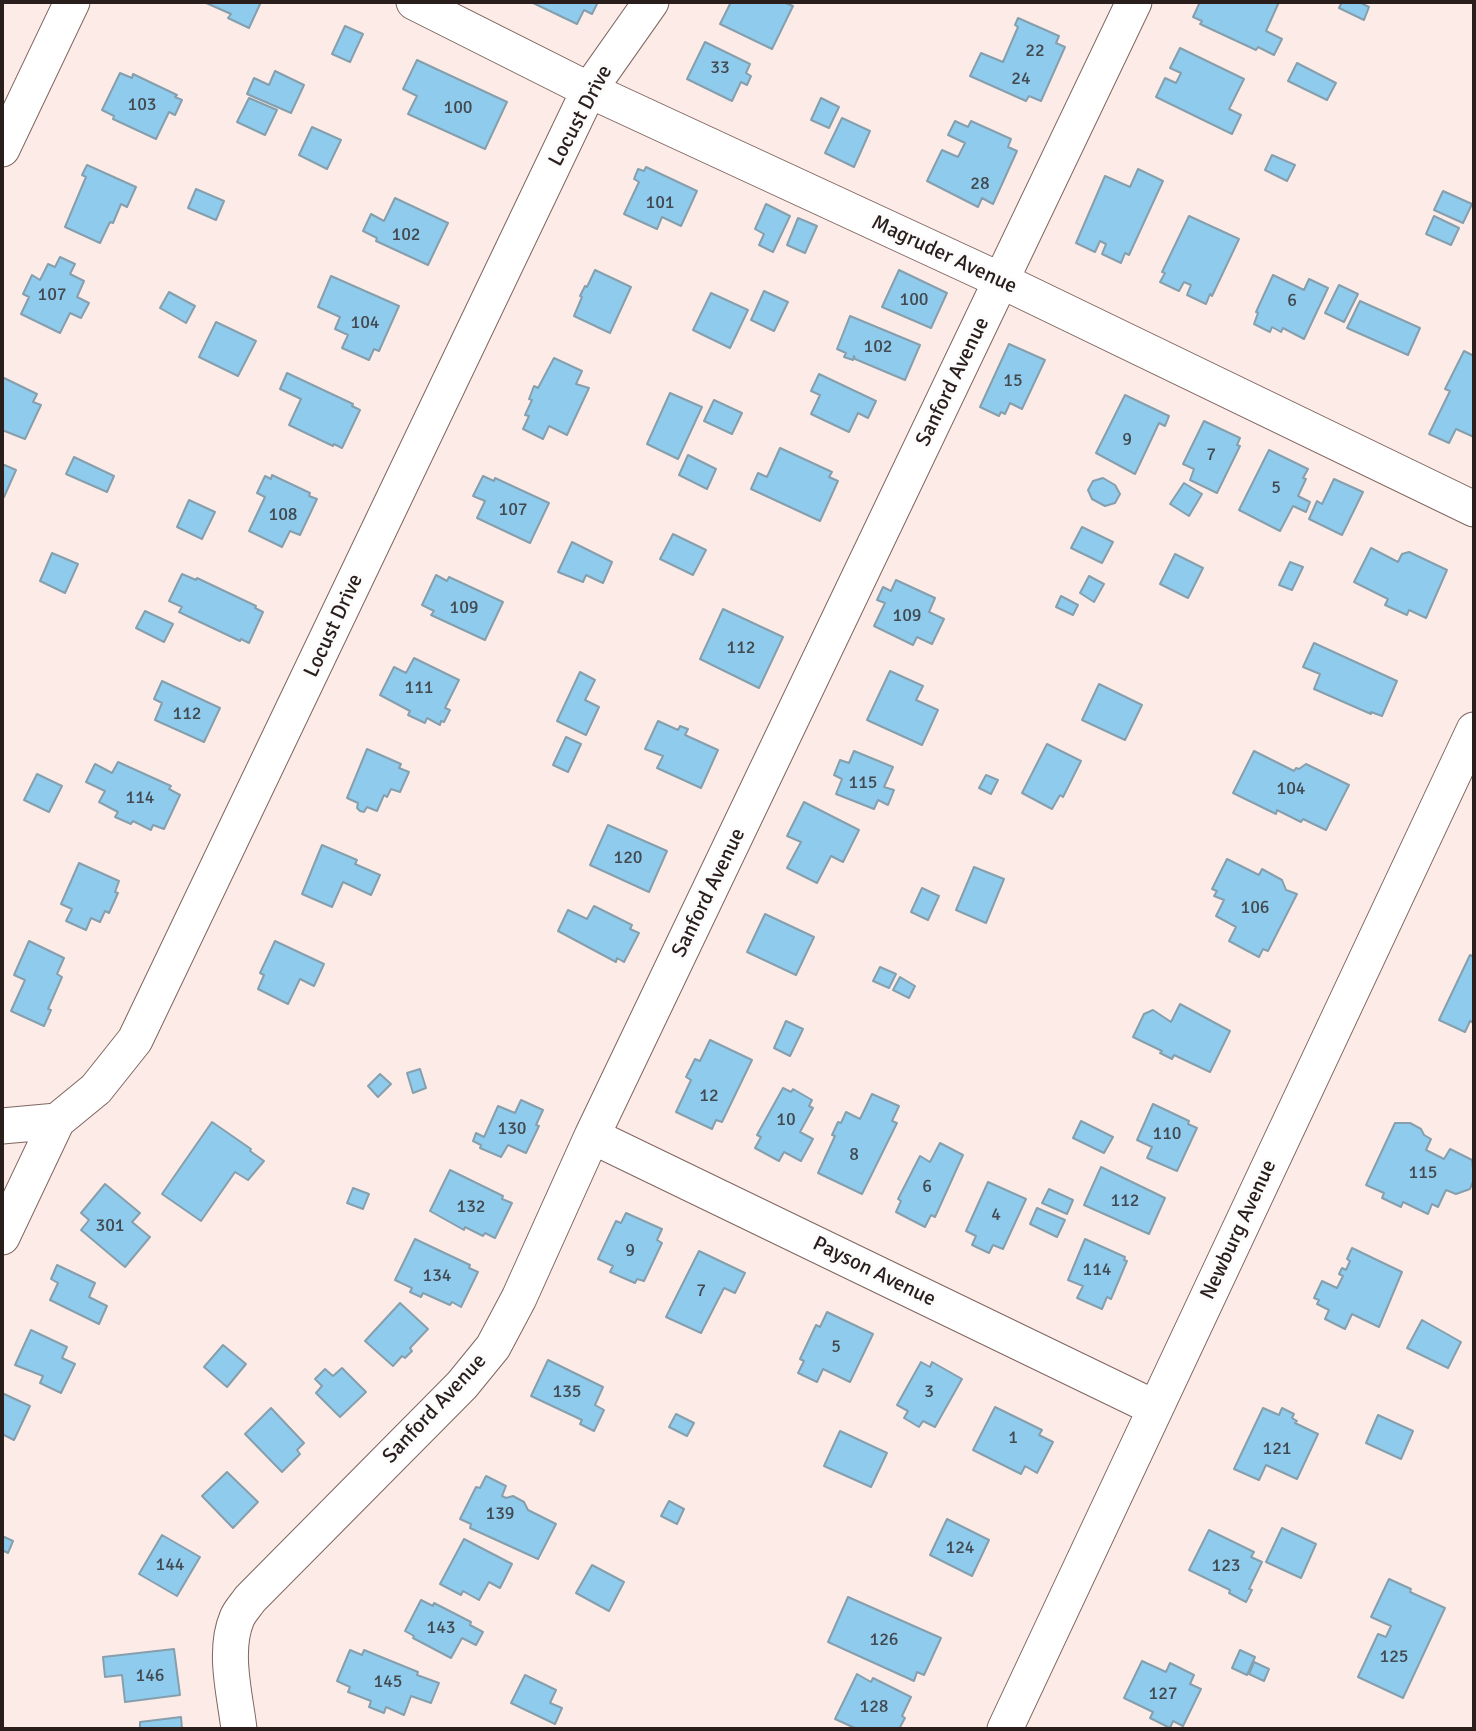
<!DOCTYPE html>
<style>
body{margin:0}
#map{position:relative;width:1476px;height:1731px;overflow:hidden;background:#fdebe7;font-family:Signika,sans-serif}
canvas{display:block}
.frame{position:absolute;inset:0;border:4px solid #291e1c;pointer-events:none}
</style>
<div id="map">
<canvas width="1476" height="1731"></canvas>
<div class="frame"></div>
</div>
<script>
const c = document.querySelector('canvas').getContext('2d');
c.lineJoin = 'round';
function fillPath(path, color) {
  c.fillStyle = color;
  c.fill(path, 'evenodd');
}
function stroke(path, color, width, dash) {
  c.strokeStyle = color;
  c.lineWidth = width;
  c.lineCap = dash ? 'butt' : 'round';
  c.setLineDash(dash || []);
  c.stroke(path);
}
function write(font, color, halo, rows, align = 'center') {
  c.font = font + ' Signika,sans-serif';
  c.lineWidth = 6;
  c.setLineDash([]);
  c.textBaseline = 'middle';
  c.strokeStyle = halo;
  c.fillStyle = color;
  for (const [text, x, y, turn = 0] of rows) {
    c.save();
    c.translate(x, y);
    c.rotate((+turn || 0) * Math.PI / 180);
    c.textAlign = isNaN(turn) ? turn : align;
    if (halo) c.strokeText(text, 0, 0);
    c.fillText(text, 0, 0);
    c.restore();
  }
}
const building = new Path2D(`
 M 204,2 L 261,2 L 249,28 L 228,18 L 231,14 Z
 M 531,2 L 598,2 L 592,14 L 584,10 L 577,24 Z
 M 731,2 L 783,2 L 793,6 L 772,49 L 720,24 Z
 M 1200,2 L 1279,2 L 1266,31 L 1282,39 L 1274,55 L 1258,47 L 1256,50 L 1200,24 L 1202,21 L 1193,17 Z
 M 1342,2 L 1359,2 L 1369,7 L 1364,20 L 1339,8 Z
 M 1018,18 L 1059,36 L 1056,43 L 1065,47 L 1041,101 L 1029,96 L 1026,101 L 970,76 L 981,53 L 1003,62 L 1018,27 L 1015,25 Z
 M 345,26 L 363,34 L 350,62 L 332,54 Z
 M 705,42 L 750,64 L 746,73 L 751,76 L 747,85 L 741,82 L 732,101 L 687,79 Z
 M 1180,48 L 1244,79 L 1229,109 L 1241,115 L 1232,134 L 1156,97 L 1165,78 L 1176,83 L 1181,73 L 1170,68 Z
 M 417,60 L 507,102 L 485,149 L 408,114 L 417,96 L 403,89 Z
 M 1297,63 L 1336,83 L 1327,100 L 1288,81 Z
 M 275,71 L 304,85 L 291,113 L 247,94 L 254,78 L 269,85 Z
 M 120,73 L 132,78 L 133,74 L 177,95 L 175,97 L 182,100 L 175,115 L 169,112 L 156,139 L 113,119 L 114,116 L 102,110 Z
 M 249,98 L 277,110 L 265,135 L 237,122 Z
 M 821,98 L 839,107 L 829,128 L 811,120 Z
 M 842,118 L 870,131 L 854,167 L 825,153 Z
 M 955,121 L 968,127 L 971,121 L 1011,139 L 1008,147 L 1017,151 L 993,204 L 982,198 L 978,207 L 927,181 L 942,150 L 958,157 L 965,143 L 948,135 Z
 M 312,127 L 341,140 L 327,169 L 299,155 Z
 M 1272,155 L 1295,165 L 1287,181 L 1265,170 Z
 M 87,165 L 136,187 L 127,207 L 121,204 L 113,223 L 110,222 L 100,243 L 65,227 L 86,177 L 82,175 Z
 M 646,167 L 697,191 L 681,226 L 662,217 L 657,229 L 624,214 L 639,182 L 634,179 L 638,169 L 644,171 Z
 M 1138,169 L 1163,181 L 1129,255 L 1125,253 L 1121,263 L 1102,254 L 1106,244 L 1100,241 L 1095,252 L 1076,243 L 1105,176 L 1130,187 Z
 M 196,189 L 224,201 L 216,220 L 188,208 Z
 M 1443,191 L 1472,204 L 1463,223 L 1434,210 Z
 M 395,198 L 448,223 L 428,265 L 376,241 L 377,238 L 363,231 L 371,214 L 384,221 Z
 M 766,204 L 790,216 L 773,252 L 759,245 L 764,234 L 755,229 Z
 M 1189,216 L 1239,239 L 1212,296 L 1210,294 L 1206,304 L 1187,295 L 1191,285 L 1184,282 L 1179,291 L 1160,282 L 1165,273 L 1162,272 Z
 M 1434,216 L 1459,228 L 1451,245 L 1426,234 Z
 M 798,218 L 817,226 L 805,253 L 787,245 Z
 M 60,257 L 75,264 L 70,274 L 84,281 L 77,297 L 89,303 L 81,318 L 70,313 L 60,333 L 21,314 L 29,297 L 23,294 L 32,275 L 40,280 L 48,264 L 55,267 Z
 M 595,270 L 631,287 L 610,333 L 574,316 L 582,297 L 580,296 L 585,286 L 587,287 Z
 M 899,270 L 947,293 L 931,328 L 882,307 Z
 M 1273,275 L 1304,290 L 1309,279 L 1328,288 L 1304,339 L 1283,328 L 1281,332 L 1272,327 L 1270,332 L 1254,324 L 1258,313 L 1256,312 Z
 M 331,276 L 399,306 L 379,351 L 374,349 L 369,360 L 342,348 L 348,335 L 335,329 L 340,317 L 318,307 Z
 M 1339,285 L 1358,294 L 1344,322 L 1325,313 Z
 M 764,291 L 788,302 L 774,331 L 751,320 Z
 M 169,292 L 195,306 L 186,323 L 160,308 Z
 M 711,293 L 748,310 L 730,348 L 693,330 Z
 M 1360,301 L 1420,328 L 1408,355 L 1347,328 Z
 M 850,316 L 920,345 L 905,380 L 855,359 L 854,356 L 853,360 L 844,357 L 846,353 L 837,349 Z
 M 216,322 L 256,341 L 238,376 L 199,357 Z
 M 1009,344 L 1045,360 L 1022,409 L 1010,403 L 1005,414 L 1001,412 L 999,416 L 980,407 Z
 M 1464,351 L 1474,356 L 1474,437 L 1456,429 L 1449,443 L 1429,434 L 1450,391 L 1445,389 Z
 M 554,358 L 582,371 L 576,384 L 589,388 L 567,435 L 549,426 L 543,439 L 523,429 L 529,416 L 525,415 L 532,400 L 529,399 L 534,386 L 538,388 Z
 M 287,373 L 353,404 L 352,406 L 360,410 L 342,448 L 334,444 L 333,446 L 289,425 L 301,399 L 280,389 Z
 M 819,374 L 876,401 L 868,418 L 858,413 L 849,432 L 811,414 L 820,395 L 811,391 Z
 M 2,377 L 37,394 L 33,402 L 41,405 L 25,439 L 2,430 Z
 M 670,393 L 702,407 L 678,459 L 647,444 Z
 M 1125,395 L 1169,416 L 1165,426 L 1159,423 L 1135,474 L 1096,453 Z
 M 714,400 L 742,413 L 732,434 L 704,421 Z
 M 1204,421 L 1240,438 L 1237,445 L 1240,446 L 1217,493 L 1190,480 L 1194,469 L 1183,464 Z
 M 780,448 L 832,472 L 829,477 L 838,481 L 820,521 L 751,489 L 758,473 L 767,477 Z
 M 1269,450 L 1308,469 L 1303,478 L 1306,479 L 1298,496 L 1310,502 L 1306,512 L 1293,506 L 1280,531 L 1239,510 Z
 M 688,455 L 716,469 L 707,489 L 679,475 Z
 M 74,457 L 114,476 L 107,492 L 66,474 Z
 M 2,464 L 16,470 L 4,497 L 2,496 Z
 M 272,475 L 310,493 L 309,496 L 317,499 L 300,535 L 290,531 L 282,547 L 249,531 L 265,497 L 257,493 L 265,476 L 271,479 Z
 M 483,476 L 494,481 L 495,478 L 549,503 L 530,543 L 477,518 L 485,501 L 473,496 Z
 M 1103,478 L 1115,485 L 1120,494 L 1115,503 L 1105,506 L 1092,499 L 1088,490 L 1093,481 Z
 M 1334,479 L 1363,492 L 1342,535 L 1309,519 L 1317,501 L 1322,504 Z
 M 1184,483 L 1202,494 L 1189,516 L 1170,504 Z
 M 189,500 L 215,512 L 202,539 L 177,527 Z
 M 1082,527 L 1113,542 L 1102,563 L 1071,548 Z
 M 673,534 L 706,550 L 693,575 L 660,559 Z
 M 572,542 L 612,562 L 603,583 L 586,575 L 583,582 L 558,572 Z
 M 1371,548 L 1398,562 L 1402,554 L 1409,552 L 1447,570 L 1426,618 L 1409,610 L 1407,615 L 1385,605 L 1388,599 L 1354,582 Z
 M 52,553 L 78,564 L 65,593 L 40,581 Z
 M 1175,554 L 1203,568 L 1188,598 L 1160,584 Z
 M 1290,562 L 1303,567 L 1292,590 L 1279,585 Z
 M 182,574 L 196,580 L 197,578 L 256,606 L 255,608 L 263,612 L 249,643 L 241,639 L 240,641 L 179,612 L 182,607 L 169,601 Z
 M 436,575 L 447,581 L 449,577 L 503,602 L 485,640 L 431,615 L 434,611 L 422,605 Z
 M 1089,576 L 1104,584 L 1094,602 L 1080,593 Z
 M 896,580 L 935,598 L 929,612 L 944,619 L 932,644 L 917,637 L 913,645 L 874,626 L 885,603 L 877,600 L 883,587 L 891,591 Z
 M 1061,596 L 1078,605 L 1073,615 L 1056,607 Z
 M 723,609 L 783,637 L 759,688 L 700,659 Z
 M 145,611 L 173,624 L 164,642 L 136,628 Z
 M 1314,643 L 1397,681 L 1382,716 L 1371,712 L 1371,714 L 1314,689 L 1320,674 L 1303,667 Z
 M 414,658 L 459,680 L 445,708 L 450,710 L 444,722 L 441,721 L 440,725 L 427,718 L 425,723 L 408,715 L 410,711 L 380,695 L 394,667 L 406,673 Z
 M 890,671 L 923,686 L 916,700 L 938,710 L 922,745 L 867,720 Z
 M 580,672 L 595,680 L 585,700 L 599,707 L 586,735 L 557,721 Z
 M 162,681 L 220,708 L 204,742 L 155,720 L 162,703 L 154,699 Z
 M 1099,684 L 1142,705 L 1125,740 L 1082,720 Z
 M 658,721 L 678,730 L 680,726 L 688,729 L 685,735 L 718,750 L 701,788 L 657,768 L 663,756 L 645,749 Z
 M 566,737 L 581,744 L 568,772 L 553,765 Z
 M 1047,744 L 1081,761 L 1063,797 L 1060,795 L 1052,809 L 1022,793 Z
 M 367,749 L 401,764 L 399,768 L 409,772 L 400,792 L 391,789 L 387,797 L 384,795 L 377,811 L 367,807 L 364,812 L 360,811 L 357,808 L 358,803 L 347,798 Z
 M 854,751 L 893,767 L 884,787 L 894,790 L 888,805 L 878,800 L 874,809 L 836,794 L 842,779 L 834,775 L 840,760 L 849,763 Z
 M 1254,751 L 1294,771 L 1296,768 L 1299,769 L 1306,764 L 1349,785 L 1326,830 L 1303,819 L 1301,822 L 1277,810 L 1276,814 L 1233,793 Z
 M 118,762 L 171,786 L 169,789 L 180,795 L 164,829 L 153,825 L 151,830 L 133,821 L 131,824 L 115,817 L 118,812 L 99,802 L 105,791 L 86,782 L 95,764 L 112,773 Z
 M 37,774 L 62,786 L 49,812 L 24,800 Z
 M 986,775 L 998,780 L 991,794 L 979,788 Z
 M 804,802 L 859,830 L 843,862 L 831,856 L 817,883 L 787,868 L 801,842 L 787,836 Z
 M 608,825 L 667,851 L 649,892 L 590,865 Z
 M 322,845 L 357,860 L 355,864 L 380,875 L 371,895 L 343,882 L 332,907 L 302,894 Z
 M 1227,859 L 1259,875 L 1262,869 L 1282,880 L 1286,890 L 1297,894 L 1268,951 L 1263,949 L 1259,957 L 1229,941 L 1236,927 L 1216,916 L 1224,900 L 1214,896 L 1217,891 L 1212,889 Z
 M 79,863 L 119,881 L 115,892 L 118,893 L 109,913 L 105,911 L 100,922 L 91,918 L 86,930 L 66,921 L 72,909 L 61,904 Z
 M 974,867 L 1004,879 L 986,923 L 956,910 Z
 M 922,888 L 939,896 L 928,920 L 911,912 Z
 M 594,906 L 632,925 L 630,929 L 639,933 L 624,962 L 617,958 L 616,962 L 558,931 L 568,910 L 587,919 Z
 M 765,914 L 814,937 L 796,975 L 747,952 Z
 M 29,941 L 64,958 L 57,974 L 62,977 L 48,1009 L 51,1010 L 44,1026 L 11,1011 L 25,980 L 14,975 Z
 M 275,941 L 324,964 L 314,986 L 300,979 L 288,1004 L 258,989 L 264,975 L 260,973 Z
 M 1470,955 L 1474,957 L 1474,1023 L 1470,1021 L 1465,1032 L 1439,1020 Z
 M 880,967 L 896,974 L 889,988 L 873,981 Z
 M 900,977 L 915,986 L 909,998 L 893,990 Z
 M 1180,1004 L 1230,1031 L 1210,1072 L 1174,1055 L 1172,1059 L 1160,1053 L 1162,1051 L 1133,1037 L 1144,1014 L 1153,1010 L 1171,1022 Z
 M 786,1021 L 803,1029 L 790,1056 L 774,1048 Z
 M 710,1040 L 752,1060 L 722,1122 L 716,1120 L 712,1129 L 676,1112 L 691,1080 L 686,1077 L 695,1059 L 700,1061 Z
 M 420,1069 L 426,1088 L 413,1093 L 407,1073 Z
 M 380,1074 L 391,1084 L 378,1097 L 368,1086 Z
 M 783,1088 L 791,1092 L 793,1089 L 812,1100 L 809,1106 L 813,1108 L 800,1132 L 813,1139 L 801,1161 L 784,1152 L 779,1161 L 755,1148 L 761,1137 L 757,1135 Z
 M 872,1094 L 899,1106 L 892,1121 L 897,1123 L 862,1194 L 818,1173 L 835,1136 L 832,1135 L 838,1122 L 841,1123 L 846,1112 L 860,1119 Z
 M 521,1100 L 543,1110 L 536,1125 L 539,1126 L 526,1153 L 508,1145 L 501,1157 L 480,1148 L 481,1145 L 473,1141 L 476,1133 L 484,1137 L 498,1106 L 515,1113 Z
 M 1153,1104 L 1189,1121 L 1188,1124 L 1197,1128 L 1177,1171 L 1147,1158 L 1152,1147 L 1137,1140 Z
 M 1081,1121 L 1113,1137 L 1104,1153 L 1073,1138 Z
 M 212,1122 L 251,1149 L 250,1151 L 264,1161 L 248,1180 L 235,1172 L 201,1221 L 162,1194 Z
 M 1395,1123 L 1410,1123 L 1421,1129 L 1424,1135 L 1431,1139 L 1426,1150 L 1444,1159 L 1450,1149 L 1472,1160 L 1474,1179 L 1470,1189 L 1456,1194 L 1446,1190 L 1438,1207 L 1432,1204 L 1428,1214 L 1403,1202 L 1401,1207 L 1382,1198 L 1384,1193 L 1366,1185 Z
 M 940,1143 L 963,1155 L 935,1217 L 931,1215 L 925,1227 L 896,1212 L 901,1201 L 898,1199 L 920,1156 L 930,1162 Z
 M 1101,1167 L 1165,1198 L 1149,1234 L 1084,1205 Z
 M 450,1170 L 503,1196 L 502,1199 L 512,1203 L 495,1238 L 485,1233 L 483,1236 L 465,1227 L 464,1230 L 430,1211 Z
 M 988,1182 L 1026,1199 L 1003,1249 L 993,1245 L 989,1253 L 972,1245 L 976,1236 L 966,1231 Z
 M 105,1184 L 140,1213 L 132,1222 L 150,1237 L 125,1267 L 81,1230 L 89,1220 L 81,1213 Z
 M 353,1188 L 369,1194 L 363,1209 L 347,1203 Z
 M 1049,1189 L 1073,1200 L 1067,1214 L 1042,1203 Z
 M 1037,1208 L 1065,1220 L 1057,1237 L 1030,1224 Z
 M 626,1213 L 662,1229 L 657,1240 L 662,1243 L 644,1281 L 637,1279 L 635,1283 L 610,1272 L 613,1266 L 598,1259 L 616,1221 L 621,1223 Z
 M 415,1239 L 470,1265 L 469,1268 L 478,1272 L 461,1307 L 452,1302 L 450,1305 L 423,1293 L 421,1297 L 410,1292 L 412,1288 L 395,1280 Z
 M 1085,1239 L 1125,1257 L 1124,1260 L 1127,1261 L 1111,1299 L 1107,1297 L 1102,1309 L 1077,1298 L 1083,1286 L 1068,1280 Z
 M 1352,1248 L 1402,1272 L 1379,1327 L 1352,1314 L 1345,1329 L 1325,1319 L 1329,1310 L 1317,1304 L 1319,1300 L 1314,1298 L 1322,1281 L 1337,1288 L 1343,1276 L 1339,1274 L 1342,1268 L 1346,1270 L 1350,1261 L 1347,1259 Z
 M 699,1251 L 745,1273 L 735,1293 L 724,1288 L 701,1333 L 666,1317 Z
 M 57,1265 L 95,1283 L 89,1297 L 107,1306 L 99,1324 L 50,1300 L 58,1283 L 51,1279 Z
 M 400,1303 L 428,1329 L 410,1348 L 412,1351 L 405,1358 L 402,1356 L 393,1366 L 365,1341 Z
 M 827,1312 L 873,1334 L 850,1382 L 823,1369 L 817,1382 L 798,1373 L 804,1361 L 800,1359 L 816,1325 L 820,1327 Z
 M 1422,1320 L 1461,1342 L 1448,1368 L 1407,1348 Z
 M 31,1330 L 67,1347 L 62,1358 L 75,1364 L 61,1393 L 40,1383 L 43,1376 L 15,1365 Z
 M 223,1345 L 246,1364 L 227,1387 L 204,1367 Z
 M 548,1360 L 603,1387 L 595,1405 L 604,1410 L 594,1431 L 580,1424 L 582,1420 L 531,1396 Z
 M 921,1362 L 930,1367 L 932,1362 L 962,1379 L 935,1427 L 923,1421 L 919,1427 L 904,1418 L 908,1411 L 897,1405 Z
 M 342,1368 L 366,1392 L 340,1417 L 316,1393 L 322,1386 L 315,1379 L 325,1369 L 333,1376 Z
 M 2,1393 L 30,1406 L 14,1440 L 2,1434 Z
 M 995,1407 L 1042,1430 L 1039,1435 L 1053,1442 L 1037,1473 L 1025,1466 L 1021,1474 L 973,1450 Z
 M 271,1408 L 304,1443 L 297,1450 L 300,1454 L 282,1472 L 245,1434 Z
 M 1263,1408 L 1279,1415 L 1282,1408 L 1294,1414 L 1292,1418 L 1297,1421 L 1295,1423 L 1318,1434 L 1297,1479 L 1266,1465 L 1259,1480 L 1234,1469 Z
 M 676,1414 L 694,1423 L 687,1436 L 669,1427 Z
 M 1378,1415 L 1413,1431 L 1401,1459 L 1366,1443 Z
 M 840,1431 L 887,1453 L 871,1487 L 824,1466 Z
 M 227,1472 L 258,1502 L 233,1528 L 202,1496 Z
 M 486,1476 L 506,1486 L 502,1496 L 506,1498 L 513,1496 L 524,1502 L 528,1510 L 556,1524 L 538,1559 L 470,1528 L 471,1524 L 460,1519 L 476,1487 L 480,1488 Z
 M 669,1501 L 684,1509 L 677,1524 L 661,1516 Z
 M 947,1519 L 989,1540 L 972,1576 L 930,1555 Z
 M 1282,1528 L 1316,1544 L 1301,1578 L 1266,1562 Z
 M 1209,1530 L 1254,1552 L 1251,1557 L 1262,1562 L 1249,1589 L 1252,1590 L 1246,1602 L 1229,1593 L 1230,1590 L 1189,1570 Z
 M 162,1535 L 200,1557 L 177,1596 L 139,1574 Z
 M 2,1536 L 13,1541 L 8,1553 L 2,1550 Z
 M 464,1539 L 512,1564 L 500,1588 L 489,1582 L 479,1600 L 463,1591 L 461,1595 L 440,1584 Z
 M 592,1565 L 624,1582 L 609,1611 L 576,1593 Z
 M 1389,1579 L 1411,1589 L 1410,1592 L 1445,1608 L 1403,1698 L 1358,1677 L 1378,1634 L 1386,1637 L 1391,1626 L 1371,1617 Z
 M 848,1597 L 941,1638 L 924,1675 L 917,1672 L 914,1681 L 828,1642 Z
 M 421,1600 L 433,1606 L 434,1603 L 471,1622 L 470,1625 L 483,1632 L 476,1645 L 462,1638 L 451,1658 L 413,1638 L 414,1636 L 405,1631 Z
 M 174,1649 L 180,1695 L 125,1702 L 122,1675 L 105,1677 L 103,1657 Z
 M 350,1650 L 362,1655 L 364,1650 L 418,1672 L 417,1675 L 439,1683 L 431,1703 L 411,1696 L 404,1715 L 386,1707 L 384,1713 L 369,1707 L 371,1701 L 348,1692 L 350,1687 L 337,1681 Z
 M 1240,1650 L 1255,1657 L 1247,1675 L 1232,1668 Z
 M 1142,1661 L 1166,1672 L 1170,1663 L 1194,1675 L 1190,1684 L 1201,1689 L 1183,1726 L 1173,1721 L 1170,1728 L 1150,1718 L 1153,1712 L 1124,1698 Z
 M 1254,1662 L 1269,1669 L 1264,1681 L 1249,1674 Z
 M 857,1674 L 871,1682 L 873,1678 L 911,1697 L 902,1716 L 905,1718 L 899,1729 L 857,1729 L 835,1719 Z
 M 525,1675 L 556,1690 L 550,1703 L 562,1708 L 555,1724 L 511,1703 Z
 M 181,1717 L 182,1729 L 140,1729 L 140,1722 Z`);
fillPath(building, '#8fcbec');
stroke(building, '#869fad', 2);
const minor = new Path2D(`
 M 414,2 L 589,90 L 1002,281 L 1474,509
 M 2,149 L 72,2
 M 2,1126 L 57,1121
 M 592,1136 L 1155,1408
 M 2,1237 L 57,1121 L 96,1089 L 135,1040 L 589,90 L 651,2
 M 239,1729 C 235,1695 223,1651 237,1618 C 240,1611 246,1605 250,1599 L 462,1385 L 493,1347 L 519,1298 L 592,1136 L 1134,2
 M 1005,1729 L 1474,730`);
stroke(minor, '#7f6660', 37);
stroke(minor, '#fff', 35);
write('18px', '#424950', null, [
 ["22",1035,51],
 ["33",720,68],
 ["24",1021,79],
 ["103",142,105],
 ["100",458,108],
 ["28",980,184],
 ["101",660,203],
 ["102",406,235],
 ["107",52,295],
 ["100",914,300],
 ["6",1292,301],
 ["104",365,323],
 ["102",878,347],
 ["15",1013,381],
 ["9",1127,440],
 ["7",1211,455],
 ["5",1276,488],
 ["107",513,510],
 ["108",283,515],
 ["109",464,608],
 ["109",907,616],
 ["112",741,648],
 ["111",419,688],
 ["112",187,714],
 ["115",863,783],
 ["104",1291,789],
 ["114",140,798],
 ["120",628,858],
 ["106",1255,908],
 ["12",709,1096],
 ["10",786,1120],
 ["130",512,1129],
 ["110",1167,1134],
 ["8",854,1155],
 ["115",1423,1173],
 ["6",927,1187],
 ["112",1125,1201],
 ["132",471,1207],
 ["4",996,1215],
 ["301",110,1226],
 ["9",630,1251],
 ["114",1097,1270],
 ["134",437,1276],
 ["7",701,1291],
 ["5",836,1347],
 ["135",567,1392],
 ["3",929,1392],
 ["1",1013,1438],
 ["121",1277,1449],
 ["139",500,1514],
 ["124",960,1548],
 ["144",170,1565],
 ["123",1226,1566],
 ["143",441,1628],
 ["126",884,1640],
 ["125",1394,1657],
 ["146",150,1676],
 ["145",388,1682],
 ["127",1163,1694],
 ["128",874,1707]
]);
write('21px', '#291e1c', '#fcfcfc', [
 ["Locust Drive",581,116,-62],
 ["Magruder Avenue",944,255,25],
 ["Sanford Avenue",953,382,-64],
 ["Locust Drive",334,626,-65],
 ["Sanford Avenue",709,893,-64],
 ["Newburg Avenue",1239,1230,-65],
 ["Payson Avenue",874,1272,26],
 ["Sanford Avenue",435,1409,-47]
]);
</script>
